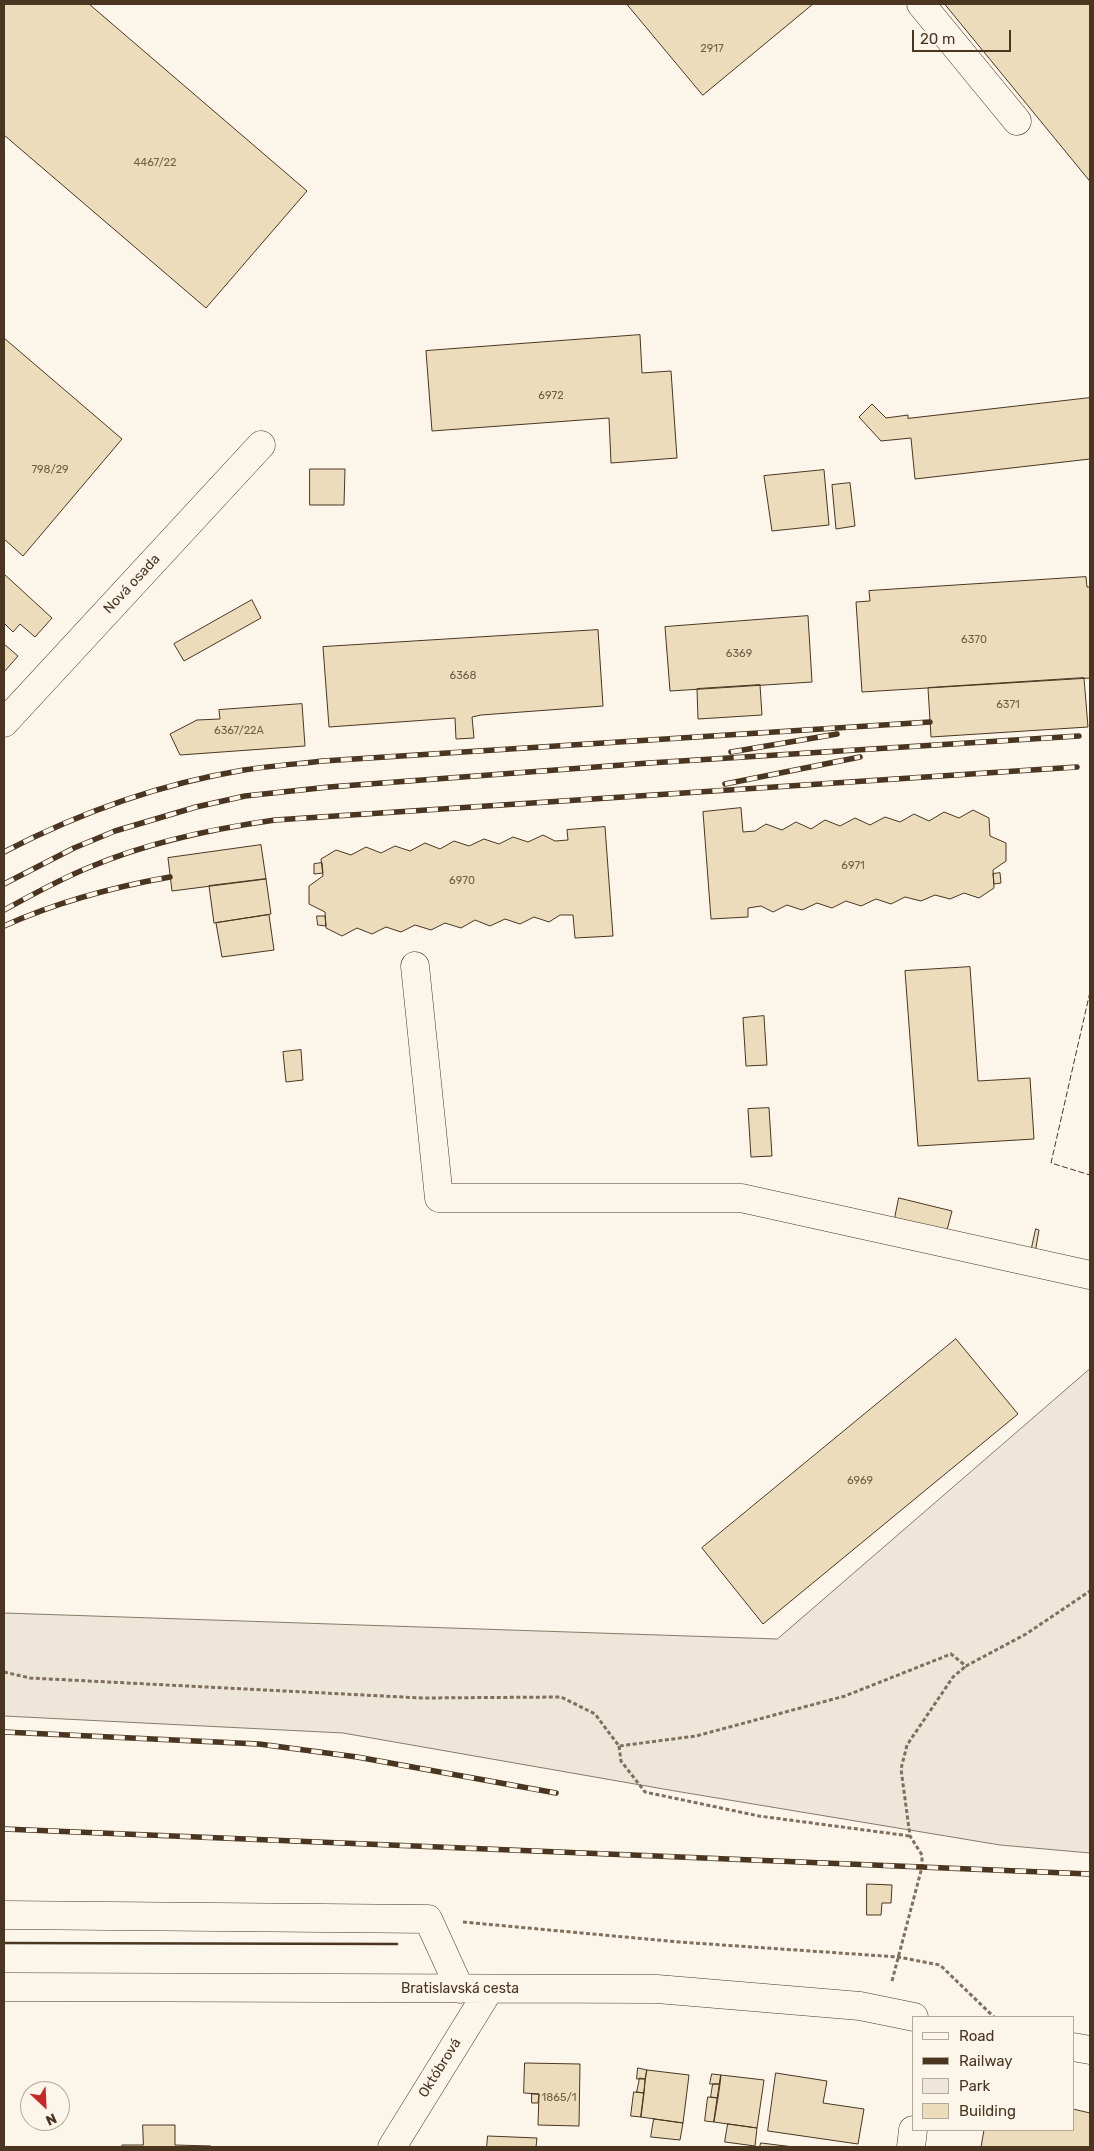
<!DOCTYPE html>
<meta charset="utf-8">
<style>
body{margin:0}
#map{position:relative;width:1094px;height:2151px;overflow:hidden;background:#fbf6e9;font-family:Rubik,sans-serif}
canvas{display:block}
.frame{position:absolute;inset:0;border:5px solid #4a3520;pointer-events:none}
.legend{position:absolute;left:912px;top:2016px;width:162px;height:115px;box-sizing:border-box;background:#fbf6e9;border:1px solid #b4a999;margin:0;padding:6px 9px;list-style:none;font-size:15px;color:#4a3520}
.legend li{display:flex;align-items:center;gap:10px;height:25px}
.legend b{width:25px;border:1px solid #b4a999}
.north{position:absolute;left:20px;top:2081px;width:50px;height:50px;box-sizing:border-box;background:#fbf6e9;border:1px solid #b4a999;border-radius:50%;rotate:155deg;font-size:14px;font-weight:700;line-height:20px;text-align:center;color:#4a3520}
.north::after{content:'';display:block;margin:auto;width:18px;height:22px;background:#c62828;clip-path:polygon(50% 0,100% 100%,50% 72%,0 100%)}
.scale{position:absolute;left:912px;top:30px;width:99px;height:22px;box-sizing:border-box;border:2px solid #4a3520;border-top:0;padding-left:6px;font-size:15px;line-height:18px;white-space:nowrap;color:#4a3520;-webkit-text-stroke:4px #fbf6e9;paint-order:stroke}
</style>
<div id="map">
<canvas width="1094" height="2151"></canvas>
<div class="frame"></div>
<ul class="legend">
<li><b style="height:6px;background:#fbf6e9"></b>Road</li>
<li><b style="height:6px;background:#4a3520"></b>Railway</li>
<li><b style="height:14px;background:#ede6d9"></b>Park</li>
<li><b style="height:14px;background:#ecdcbc"></b>Building</li>
</ul>
<div class="north">N</div>
<div class="scale">20 m</div>
</div>
<script>
const c = document.querySelector('canvas').getContext('2d');
c.lineJoin = 'round';
function fillPath(path, color) {
  c.fillStyle = color;
  c.fill(path, 'evenodd');
}
function stroke(path, color, width, dash) {
  c.strokeStyle = color;
  c.lineWidth = width;
  c.lineCap = dash ? 'butt' : 'round';
  c.setLineDash(dash || []);
  c.stroke(path);
}
function write(font, color, halo, rows, align = 'center') {
  c.font = font + ' Rubik,sans-serif';
  c.lineWidth = 4;
  c.setLineDash([]);
  c.textBaseline = 'middle';
  c.strokeStyle = halo;
  c.fillStyle = color;
  for (const [text, x, y, turn = 0] of rows) {
    c.save();
    c.translate(x, y);
    c.rotate((+turn || 0) * Math.PI / 180);
    c.textAlign = isNaN(turn) ? turn : align;
    if (halo) c.strokeText(text, 0, 0);
    c.fillText(text, 0, 0);
    c.restore();
  }
}
const green = new Path2D(`
 M 1090,1369 L 1090,1853 L 1000,1845 L 675,1791 L 343,1733 L 4,1716 L 4,1613 L 777,1639 Z`);
fillPath(green, '#ede6d9');
stroke(green, '#887966', 1);
const building = new Path2D(`
 M 4,4 L 89,4 L 307,191 L 206,308 L 4,135 Z
 M 627,4 L 813,4 L 703,95 Z
 M 945,4 L 1090,4 L 1090,181 Z
 M 640,335 L 642,373 L 671,371 L 677,458 L 611,463 L 609,418 L 432,431 L 426,351 Z
 M 4,338 L 122,439 L 23,556 L 4,539 Z
 M 1090,398 L 1090,459 L 915,479 L 911,438 L 881,441 L 859,417 L 872,404 L 886,418 L 908,415 L 908,418 Z
 M 310,469 L 345,469 L 344,505 L 310,505 Z
 M 824,470 L 829,525 L 772,531 L 764,476 Z
 M 850,483 L 855,526 L 836,529 L 832,485 Z
 M 4,574 L 52,618 L 35,637 L 20,624 L 13,632 L 4,623 Z
 M 1086,577 L 1087,587 L 1090,587 L 1090,678 L 862,692 L 856,602 L 870,601 L 869,591 Z
 M 252,600 L 261,618 L 184,661 L 174,644 Z
 M 808,616 L 812,682 L 670,691 L 665,627 Z
 M 598,630 L 603,706 L 481,715 L 472,717 L 474,738 L 456,739 L 455,718 L 329,727 L 323,647 Z
 M 4,644 L 18,656 L 4,672 Z
 M 1084,678 L 1088,727 L 931,737 L 928,688 Z
 M 760,685 L 762,715 L 698,719 L 697,689 Z
 M 302,704 L 305,746 L 180,755 L 170,734 L 197,720 L 220,719 L 219,710 Z
 M 741,808 L 743,832 L 755,831 L 766,824 L 782,830 L 796,822 L 811,829 L 825,820 L 840,826 L 855,818 L 870,825 L 885,817 L 900,822 L 914,814 L 929,821 L 944,812 L 959,818 L 973,810 L 989,818 L 990,836 L 1006,843 L 1006,861 L 993,870 L 994,888 L 979,898 L 964,893 L 950,899 L 935,895 L 921,901 L 905,897 L 891,904 L 876,899 L 861,906 L 846,901 L 832,908 L 817,903 L 802,910 L 787,905 L 773,912 L 761,906 L 748,908 L 748,917 L 711,919 L 703,812 Z
 M 605,827 L 613,936 L 575,938 L 573,915 L 560,915 L 549,922 L 534,917 L 520,924 L 505,919 L 490,926 L 475,920 L 461,928 L 445,923 L 431,930 L 415,925 L 401,932 L 386,927 L 372,934 L 357,928 L 342,936 L 326,928 L 325,912 L 309,904 L 309,886 L 323,876 L 321,859 L 336,850 L 351,855 L 366,847 L 381,853 L 395,846 L 410,851 L 425,843 L 440,849 L 454,841 L 469,846 L 484,839 L 499,844 L 513,837 L 528,842 L 543,835 L 555,841 L 568,840 L 567,830 Z
 M 261,845 L 266,879 L 172,891 L 168,858 Z
 M 322,863 L 323,873 L 314,874 L 314,864 Z
 M 1000,873 L 1001,883 L 994,884 L 993,874 Z
 M 266,879 L 271,914 L 214,923 L 209,886 Z
 M 269,915 L 274,950 L 222,957 L 216,923 Z
 M 317,916 L 325,916 L 326,926 L 318,925 Z
 M 970,967 L 978,1081 L 1030,1078 L 1034,1139 L 918,1146 L 905,971 Z
 M 764,1016 L 767,1065 L 746,1066 L 743,1018 Z
 M 301,1050 L 303,1080 L 286,1082 L 283,1052 Z
 M 769,1108 L 772,1156 L 751,1157 L 748,1109 Z
 M 899,1198 L 952,1211 L 947,1230 L 895,1218 Z
 M 1036,1229 L 1039,1230 L 1035,1253 L 1031,1252 Z
 M 956,1339 L 1018,1414 L 763,1624 L 702,1548 Z
 M 867,1884 L 892,1885 L 891,1903 L 882,1903 L 881,1915 L 867,1915 Z
 M 525,2063 L 580,2064 L 579,2126 L 538,2125 L 539,2094 L 524,2093 Z
 M 638,2068 L 647,2070 L 645,2079 L 637,2079 Z
 M 647,2070 L 689,2075 L 683,2123 L 641,2117 Z
 M 776,2073 L 827,2081 L 823,2103 L 864,2109 L 858,2144 L 768,2131 Z
 M 712,2074 L 721,2075 L 720,2084 L 710,2084 Z
 M 721,2075 L 764,2080 L 757,2128 L 714,2122 Z
 M 640,2078 L 645,2079 L 644,2093 L 637,2092 Z
 M 713,2084 L 720,2084 L 718,2098 L 711,2097 Z
 M 634,2092 L 644,2093 L 641,2117 L 631,2116 Z
 M 532,2094 L 539,2094 L 538,2103 L 532,2103 Z
 M 708,2097 L 718,2098 L 714,2122 L 705,2121 Z
 M 1073,2109 L 1090,2113 L 1090,2147 L 981,2147 L 984,2130 L 1073,2130 Z
 M 654,2119 L 683,2123 L 680,2140 L 651,2137 Z
 M 728,2124 L 757,2128 L 755,2146 L 725,2142 Z
 M 143,2125 L 175,2125 L 175,2145 L 211,2146 L 211,2147 L 122,2147 L 122,2145 L 143,2145 Z
 M 488,2136 L 537,2138 L 536,2147 L 487,2147 Z
 M 761,2143 L 794,2147 L 760,2147 Z`);
fillPath(building, '#ecdcbc');
stroke(building, '#4a3520', 1);
const minor = new Path2D(`
 M 921,4 L 1017,121
 M 4,723 L 261,445
 M 415,966 L 439,1198 L 741,1198 L 1090,1275
 M 4,1915 L 428,1919 L 460,1989
 M 4,1987 L 657,1989 L 860,2006 L 914,2017
 M 1073,2047 L 1090,2050
 M 392,2147 L 489,1990
 M 911,2147 L 913,2130`);
stroke(minor, '#4a3520', 29);
stroke(new Path2D(`
 M 4,1672 L 30,1678 L 422,1698 L 561,1697 L 595,1714 L 619,1746 L 696,1736 L 845,1696 L 951,1654 L 966,1666 L 1026,1634 L 1090,1591
 M 619,1746 L 621,1761 L 645,1792 L 759,1816 L 910,1836
 M 463,1922 L 679,1942 L 898,1957 L 940,1965 L 994,2017
 M 892,1981 L 922,1867 L 922,1855 L 910,1836 L 901,1769 L 907,1745 L 953,1677 L 966,1666`), '#7f6f5c', 3, [4, 2.5]);
stroke(minor, '#fbf6e9', 28);
const rail = new Path2D(`
 M 731,752 L 837,734
 M 725,784 L 860,757
 M 4,852 C 79,813 159,784 244,770 C 270,766 297,764 323,761 L 930,722
 M 4,884 L 74,848 L 115,831 L 196,807 L 245,796 L 329,787 L 649,763 L 1079,736
 M 4,910 C 32,895 60,879 90,867 C 149,842 211,829 275,820 L 1077,767
 M 4,926 C 57,902 113,887 170,877
 M 4,1732 L 259,1744 L 357,1757 L 556,1793
 M 4,1829 L 1090,1874`);
stroke(rail, '#4a3520', 5.5);
stroke(rail, '#fbf6e9', 4, [11]);
stroke(new Path2D(`
 M 1090,992 L 1051,1163 L 1090,1175`), '#4a3520', 1, [6, 2.5]);
stroke(new Path2D(`
 M 4,1943 L 397,1944`), '#4a3520', 2.5);
write('11px', '#725f47', null, [
 ["2917",712,49],
 ["4467/22",155,163],
 ["6972",551,396],
 ["798/29",50,470],
 ["6370",974,640],
 ["6369",739,654],
 ["6368",463,676],
 ["6371",1008,705],
 ["6367/22A",239,731],
 ["6971",853,866],
 ["6970",462,881],
 ["6969",860,1481],
 ["1865/1",559,2098]
]);
write('14px', '#4a3520', '#fbf6e9', [
 ["Nová osada",132,584,-47],
 ["Bratislavská cesta",460,1989],
 ["Októbrová",440,2068,-58]
]);
</script>
